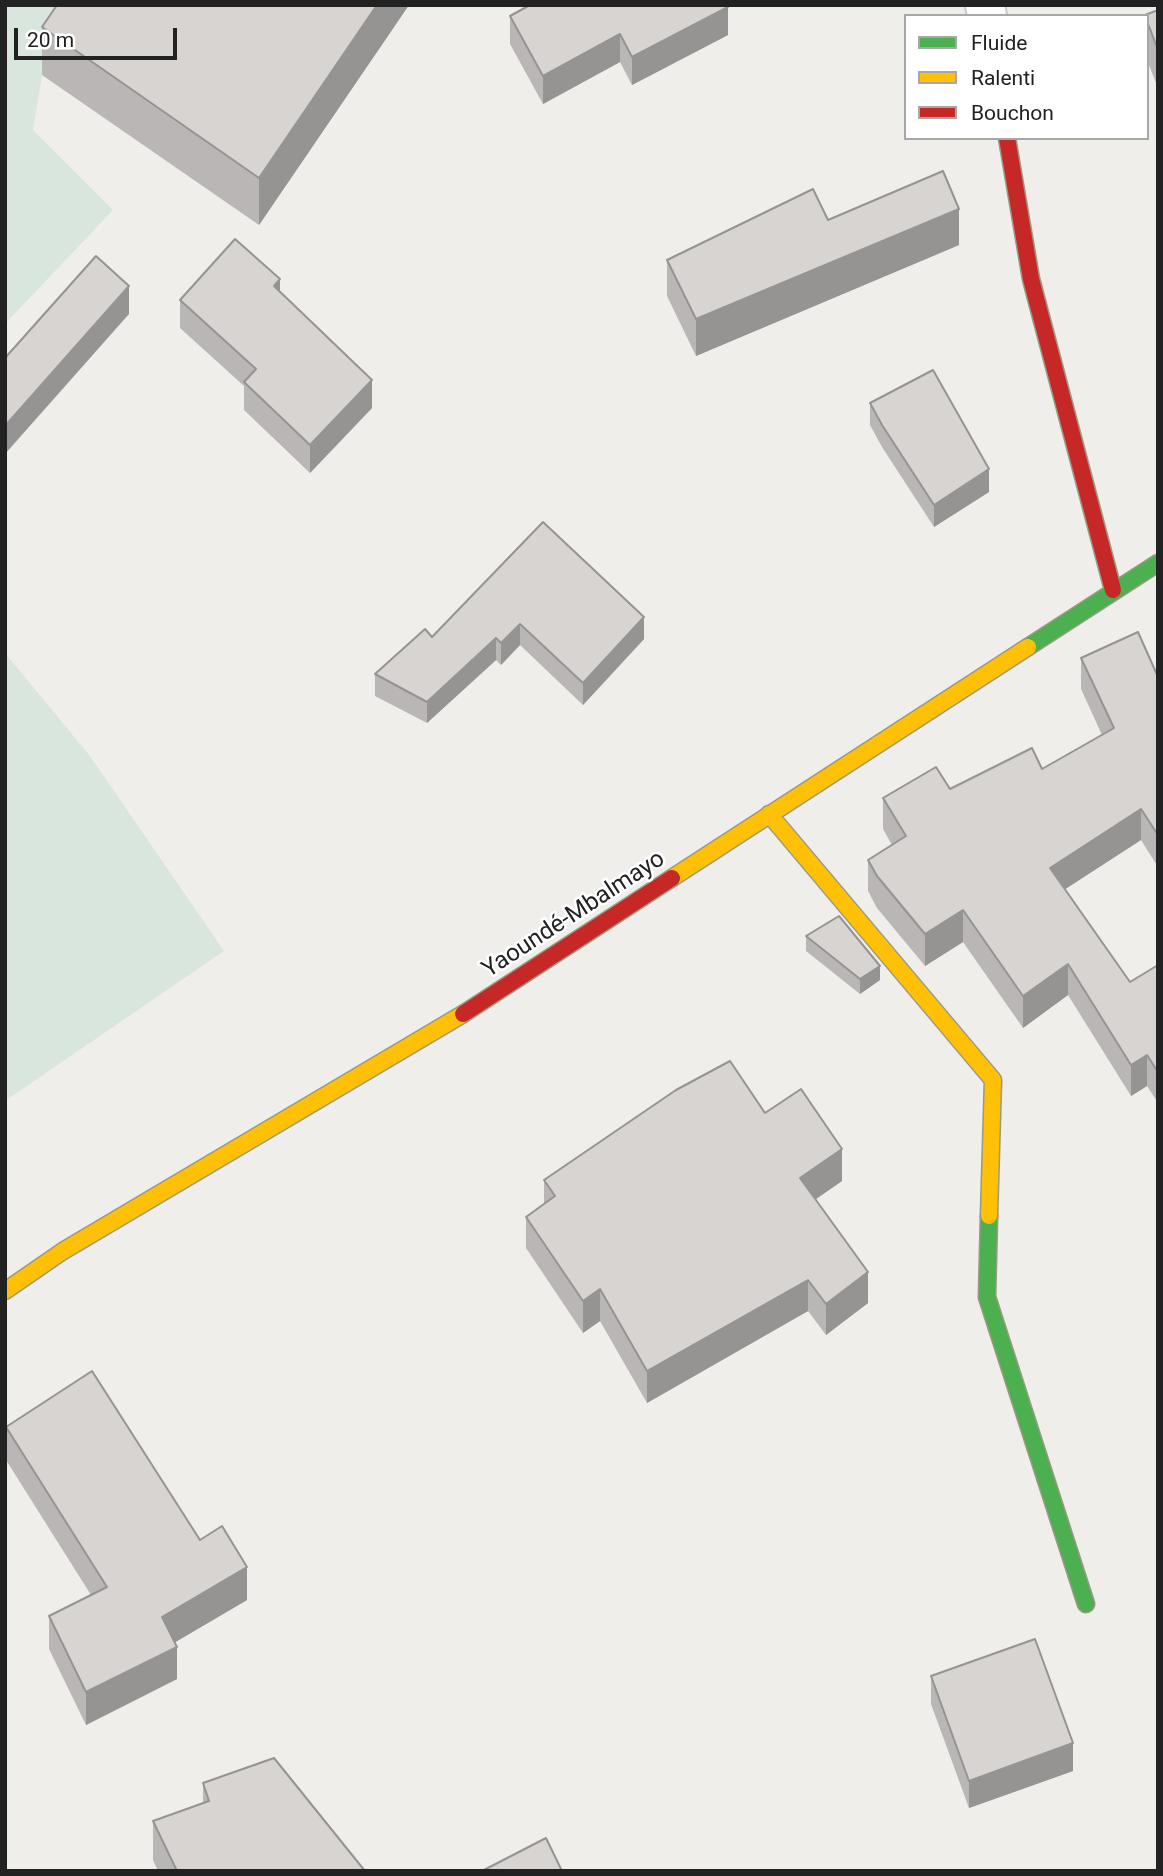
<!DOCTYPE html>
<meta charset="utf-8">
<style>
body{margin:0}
#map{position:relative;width:1163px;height:1876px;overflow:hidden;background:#f0eeeb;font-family:Roboto,sans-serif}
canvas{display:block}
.frame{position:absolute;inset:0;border:7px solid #222;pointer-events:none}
.legend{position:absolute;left:904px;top:14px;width:245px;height:126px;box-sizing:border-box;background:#fff;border:2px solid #a7a7a7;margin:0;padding:9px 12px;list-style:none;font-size:21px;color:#222}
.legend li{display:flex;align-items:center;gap:14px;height:35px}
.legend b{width:35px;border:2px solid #a7a7a7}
.scale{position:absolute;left:14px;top:28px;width:163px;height:32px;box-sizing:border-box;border:4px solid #222;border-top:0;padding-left:9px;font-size:21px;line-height:24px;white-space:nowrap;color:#222;-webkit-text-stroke:5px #fff;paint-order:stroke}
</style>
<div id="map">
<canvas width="1163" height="1876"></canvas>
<div class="frame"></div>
<ul class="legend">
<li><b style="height:9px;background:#4caf50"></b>Fluide</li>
<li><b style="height:9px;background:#ffc107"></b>Ralenti</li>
<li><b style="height:9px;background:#c62828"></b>Bouchon</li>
</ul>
<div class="scale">20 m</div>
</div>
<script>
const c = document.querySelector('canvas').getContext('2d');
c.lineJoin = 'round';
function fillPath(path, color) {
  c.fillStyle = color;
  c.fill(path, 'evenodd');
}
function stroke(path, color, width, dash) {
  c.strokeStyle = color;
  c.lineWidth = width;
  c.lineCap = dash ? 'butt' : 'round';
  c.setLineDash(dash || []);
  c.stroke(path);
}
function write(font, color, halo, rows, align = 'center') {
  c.font = font + ' Roboto,sans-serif';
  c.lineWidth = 5;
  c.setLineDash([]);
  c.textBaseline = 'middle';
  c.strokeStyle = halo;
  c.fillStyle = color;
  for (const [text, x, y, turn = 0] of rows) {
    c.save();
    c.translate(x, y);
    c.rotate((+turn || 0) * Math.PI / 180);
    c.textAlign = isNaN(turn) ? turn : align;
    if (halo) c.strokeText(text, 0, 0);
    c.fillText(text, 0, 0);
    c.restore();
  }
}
fillPath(new Path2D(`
 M 5,5 L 82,5 L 42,75 L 33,130 L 113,210 L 5,324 Z
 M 5,653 L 90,756 L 224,951 L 5,1101 Z`), '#d9e6de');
const street = new Path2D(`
 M 985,5 L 987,16`);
const fast = new Path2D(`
 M 1028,647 L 1158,563
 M 989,1216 L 987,1297 L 1086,1604`);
const slow = new Path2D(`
 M 769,814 L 993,1080 L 989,1216
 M 672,878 L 1028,647
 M 5,1291 L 63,1251 L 463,1014`);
const jam = new Path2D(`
 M 1007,138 L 1031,279 L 1113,590
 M 463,1014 L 672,878`);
stroke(street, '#c9c8c7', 42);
stroke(fast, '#999a82', 19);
stroke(slow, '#999a82', 19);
stroke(jam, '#999a82', 19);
stroke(street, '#fdfcfc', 38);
stroke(fast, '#4caf50', 16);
stroke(slow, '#ffc107', 16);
stroke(jam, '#c62828', 16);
fillPath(new Path2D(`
 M 57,5 L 409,5 L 259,225 L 42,75 L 42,27 Z
 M 1158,10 L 1158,88 L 1147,60 L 1147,16 Z
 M 510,16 L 728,35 L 632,85 L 620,62 L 543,104 L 510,44 Z
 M 828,220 L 959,245 L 696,356 L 667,296 L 667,260 Z
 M 280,292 L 372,408 L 310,473 L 244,410 L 244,386 L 180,328 L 180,300 Z
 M 870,403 L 989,492 L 934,527 L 882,447 L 870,425 Z
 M 543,522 L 644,639 L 583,705 L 520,645 L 501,665 L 496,660 L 427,723 L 375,696 L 375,674 L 432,637 Z
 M 1081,658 L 1158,677 L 1158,867 L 1141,840 L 1065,889 L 1130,982 L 1158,965 L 1158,1103 L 1147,1086 L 1131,1096 L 1068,995 L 1023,1028 L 963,942 L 925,966 L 877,908 L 868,891 L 868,860 L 892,845 L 883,829 L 883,798 L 950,789 L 1042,769 L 1102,735 L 1081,689 Z
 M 806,936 L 880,980 L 860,994 L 806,951 Z
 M 765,1113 L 842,1181 L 816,1199 L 868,1303 L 826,1335 L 808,1311 L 647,1403 L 600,1321 L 583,1333 L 526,1248 L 526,1217 L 544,1204 L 544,1180 Z
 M 6,1427 L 200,1540 L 247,1600 L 175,1642 L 177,1679 L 86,1725 L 49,1649 L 49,1616 L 91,1595 L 6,1460 Z
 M 931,1676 L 1073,1771 L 969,1808 L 931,1704 Z
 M 203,1783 L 365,1871 L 158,1871 L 153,1860 L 153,1821 L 203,1803 Z`), '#b9b6b5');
fillPath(new Path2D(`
 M 377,5 L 409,5 L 259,225 L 259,178 Z
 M 728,7 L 728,35 L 632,85 L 632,57 Z
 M 620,34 L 620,62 L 543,104 L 543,76 Z
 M 959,209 L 959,245 L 696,356 L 696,319 Z
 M 280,279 L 280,307 L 274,286 Z
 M 129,286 L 129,314 L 5,454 L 5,426 Z
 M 372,380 L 372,408 L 310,473 L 310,445 Z
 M 989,469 L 989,492 L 934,527 L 934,505 Z
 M 644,617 L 644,639 L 583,705 L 583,683 Z
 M 520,624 L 520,645 L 501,665 L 501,643 Z
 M 496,638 L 496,660 L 427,723 L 427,702 Z
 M 1141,809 L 1141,840 L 1050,899 L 1050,868 Z
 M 963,910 L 963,942 L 925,966 L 925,934 Z
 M 1068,964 L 1068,995 L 1023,1028 L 1023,996 Z
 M 880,966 L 880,980 L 860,994 L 860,979 Z
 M 1147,1055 L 1147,1086 L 1131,1096 L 1131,1065 Z
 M 842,1149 L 842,1181 L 800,1210 L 800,1178 Z
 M 868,1272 L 868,1303 L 826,1335 L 826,1304 Z
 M 808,1280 L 808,1311 L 647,1403 L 647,1371 Z
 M 600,1289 L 600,1321 L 583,1333 L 583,1301 Z
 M 247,1567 L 247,1600 L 162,1650 L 162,1617 Z
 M 177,1647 L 177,1679 L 86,1725 L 86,1692 Z
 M 1073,1743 L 1073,1771 L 969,1808 L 969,1781 Z`), '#969493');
const building = new Path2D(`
 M 57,5 L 377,5 L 259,178 L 42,27 Z
 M 530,5 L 727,5 L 728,7 L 632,57 L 620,34 L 543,76 L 510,16 Z
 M 1158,10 L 1158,50 L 1147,21 L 1147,16 L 1145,15 Z
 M 943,171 L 959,209 L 696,319 L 667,260 L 813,189 L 828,220 Z
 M 235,239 L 280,279 L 274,286 L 372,380 L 310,445 L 244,382 L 256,369 L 180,300 Z
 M 96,256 L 129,286 L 5,426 L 5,358 Z
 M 933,370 L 989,469 L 934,505 L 882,425 L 870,403 Z
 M 543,522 L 644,617 L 583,683 L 520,624 L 501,643 L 496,638 L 427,702 L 375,674 L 425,629 L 432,637 Z
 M 1138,632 L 1158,677 L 1158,835 L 1141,809 L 1050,868 L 1130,982 L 1158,965 L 1158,1072 L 1147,1055 L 1131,1065 L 1068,964 L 1023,996 L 963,910 L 925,934 L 877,876 L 868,860 L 906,836 L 883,798 L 936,767 L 950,789 L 1032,748 L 1042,769 L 1114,728 L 1081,658 Z
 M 839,916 L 880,966 L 860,979 L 806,936 Z
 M 730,1061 L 765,1113 L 801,1089 L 842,1149 L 800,1178 L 868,1272 L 826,1304 L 808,1280 L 647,1371 L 600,1289 L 583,1301 L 526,1217 L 555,1196 L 544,1180 L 676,1090 Z
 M 92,1371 L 200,1540 L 222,1526 L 247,1567 L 162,1617 L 177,1647 L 86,1692 L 49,1616 L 107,1587 L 6,1427 Z
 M 1035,1639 L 1073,1743 L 969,1781 L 931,1676 Z
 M 274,1758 L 365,1871 L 177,1871 L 153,1821 L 209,1801 L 203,1783 Z
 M 546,1838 L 562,1871 L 482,1871 Z`);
fillPath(building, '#d7d4d2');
stroke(building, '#969493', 2);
write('24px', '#222', '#fff', [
 ["Yaoundé-Mbalmayo",574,915,-33]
]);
</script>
